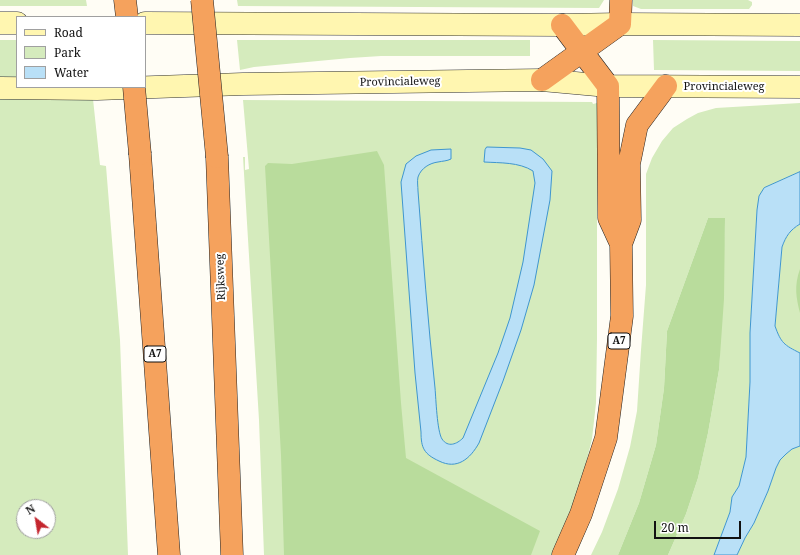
<!DOCTYPE html>
<style>
body{margin:0}
#map{position:relative;width:800px;height:555px;overflow:hidden;background:#fffdf5;font-family:"Noto Serif",serif}
canvas{display:block}
.legend{position:absolute;left:16px;top:16px;width:130px;height:72px;box-sizing:border-box;background:#fff;border:1px solid #a0a0a0;margin:0;padding:5px 7px;list-style:none;font-size:12px;color:#111}
.legend li{display:flex;align-items:center;gap:8px;height:20px}
.legend b{width:20px;border:1px solid #a0a0a0}
.north{position:absolute;left:16px;top:499px;width:40px;height:40px;box-sizing:border-box;background:#fff;border:1px solid #a0a0a0;border-radius:50%;rotate:329deg;font-size:11px;font-weight:700;line-height:16px;text-align:center;color:#111}
.north::after{content:'';display:block;margin:auto;width:14px;height:18px;background:#c4262e;clip-path:polygon(50% 0,100% 100%,50% 72%,0 100%)}
.scale{position:absolute;left:654px;top:521px;width:87px;height:18px;box-sizing:border-box;border:2px solid #111;border-top:0;padding-left:5px;font-size:12px;line-height:14px;white-space:nowrap;color:#111;-webkit-text-stroke:3px #fff;paint-order:stroke}
</style>
<div id="map">
<canvas width="800" height="555"></canvas>
<ul class="legend">
<li><b style="height:5px;background:#fff6b0"></b>Road</li>
<li><b style="height:11px;background:#d5ebbd"></b>Park</li>
<li><b style="height:11px;background:#b9e0f7"></b>Water</li>
</ul>
<div class="north">N</div>
<div class="scale">20 m</div>
</div>
<script>
const c = document.querySelector('canvas').getContext('2d');
c.lineJoin = 'round';
function fillPath(path, color) {
  c.fillStyle = color;
  c.fill(path, 'evenodd');
}
function stroke(path, color, width, dash) {
  c.strokeStyle = color;
  c.lineWidth = width;
  c.lineCap = dash ? 'butt' : 'round';
  c.setLineDash(dash || []);
  c.stroke(path);
}
function write(font, color, halo, rows, align = 'center') {
  c.font = font + ' "Noto Serif",serif';
  c.lineWidth = 4;
  c.setLineDash([]);
  c.textBaseline = 'middle';
  c.strokeStyle = halo;
  c.fillStyle = color;
  for (const [text, x, y, turn = 0] of rows) {
    c.save();
    c.translate(x, y);
    c.rotate((+turn || 0) * Math.PI / 180);
    c.textAlign = isNaN(turn) ? turn : align;
    if (halo) c.strokeText(text, 0, 0);
    c.fillText(text, 0, 0);
    c.restore();
  }
}
fillPath(new Path2D(`
 M 0,0 L 86,0 L 87,6 L 0,6 Z
 M 237,0 L 604,0 L 599,8 L 238,6 Z
 M 633,0 L 748,0 L 752,2 L 752,5 L 749,9 L 641,9 L 633,6 Z
 M 0,40 L 17,40 L 17,79 L 0,78 Z
 M 237,40 L 530,40 L 530,56 L 381,56 L 350,58 L 254,67 L 240,70 Z
 M 653,40 L 800,41 L 800,71 L 654,70 Z
 M 0,99 L 93,99 L 100,165 L 106,166 L 120,340 L 128,555 L 0,555 ZM 24,507 L 48,507 L 48,531 L 24,531 Z
 M 243,100 L 592,102 L 593,104 L 597,103 L 597,338 L 596,403 L 592,439 L 577,500 L 554,555 L 264,555 L 259,420 L 243,157 L 245,157 L 245,170 L 249,169 Z
 M 800,103 L 800,172 L 764,188 L 757,210 L 750,333 L 750,382 L 746,457 L 739,486 L 732,497 L 730,512 L 714,555 L 668,555 L 686,514 L 698,478 L 708,433 L 719,370 L 725,219 L 708,218 L 667,331 L 664,388 L 656,445 L 639,503 L 618,555 L 591,555 L 602,532 L 618,489 L 630,447 L 637,411 L 641,350 L 646,285 L 646,174 L 652,158 L 662,141 L 673,128 L 687,119 L 698,113 L 716,108 Z
 M 800,224 L 800,353 C 784,345 781,343 775,326 L 782,247 C 786,236 790,230 800,224 Z
 M 800,446 L 800,555 L 737,555 L 745,538 L 754,523 L 768,491 L 776,468 L 780,460 L 786,454 L 792,449 Z`), '#d5ebbd');
fillPath(new Path2D(`
 M 377,151 L 384,165 L 401,403 L 406,458 L 540,531 L 531,555 L 284,555 L 281,455 L 265,166 L 268,163 L 292,164 Z
 M 708,218 L 725,218 L 724,299 L 719,370 L 708,433 L 698,478 L 686,514 L 668,555 L 618,555 L 639,503 L 656,445 L 664,388 L 667,331 Z
 M 800,269 L 800,313 C 796,297 794,286 800,269 Z`), '#b9dc9c');
const water = new Path2D(`
 M 487,147 L 520,148 L 531,150 L 543,159 L 552,171 L 550,200 L 534,285 L 521,330 L 503,381 L 479,443 C 470,459 457,470 439,461 C 424,454 421,448 421,432 L 415,373 L 401,182 L 406,164 L 416,156 L 431,150 L 451,149 L 451,159 C 447,161 443,161 438,162 C 430,163 421,168 418,177 C 417,181 418,187 418,191 C 423,257 428,323 435,388 C 436,399 437,431 442,439 C 448,448 457,444 463,438 L 498,353 L 510,318 L 523,262 L 535,183 L 533,171 C 519,162 500,163 484,162 L 485,150 Z
 M 800,172 L 800,224 C 790,230 786,236 782,247 L 775,326 C 781,343 784,345 800,353 L 800,446 L 792,449 L 786,454 L 780,460 L 776,468 L 768,491 L 754,523 L 745,538 L 737,555 L 714,555 L 730,512 L 732,497 L 739,486 L 746,457 L 750,382 L 750,333 L 757,210 L 759,196 L 764,188 Z`);
fillPath(water, '#b9e0f7');
stroke(water, '#3f96cf', 1);
const secondary = new Path2D(`
 M 0,23 L 17,23
 M 145,23 L 562,25 L 620,24 L 800,25
 M 0,88 L 97,89 L 243,84 L 542,80 L 608,86 L 800,87`);
const motorway = new Path2D(`
 M 125,0 L 127,17
 M 562,25 L 608,86 L 609,218 L 621,244
 M 542,80 L 620,24 L 621,0
 M 140,154 L 169,555
 M 217,157 L 232,555
 M 563,555 L 581,514 L 606,438 L 622,316 L 621,244 L 630,220 L 629,164 L 637,125 L 666,86`);
stroke(secondary, '#333', 23);
stroke(motorway, '#222', 23);
stroke(secondary, '#fff6b0', 22);
stroke(motorway, '#f5a25d', 22);
const motorwayBridge = new Path2D(`
 M 202,0 L 217,157
 M 134,87 L 140,154`);
stroke(motorwayBridge, '#222', 23, []);
stroke(motorwayBridge, '#f5a25d', 22);
for (const [x, y, w] of [
 [619,341,22],
 [155,354,22]
]) {
  const box = new Path2D();
  box.roundRect(x - w / 2, y - 8, w, 16, 3);
  c.fillStyle = '#fff';
  c.fill(box);
  stroke(box, '#111', 1);
}
write('bold 10px', '#111', null, [
 ["A7",619,341],
 ["A7",155,354]
]);
write('11px', '#111', '#fff', [
 ["Provincialeweg",400,82,-1],
 ["Provincialeweg",724,87],
 ["Rijksweg",221,277,-92]
]);
</script>
